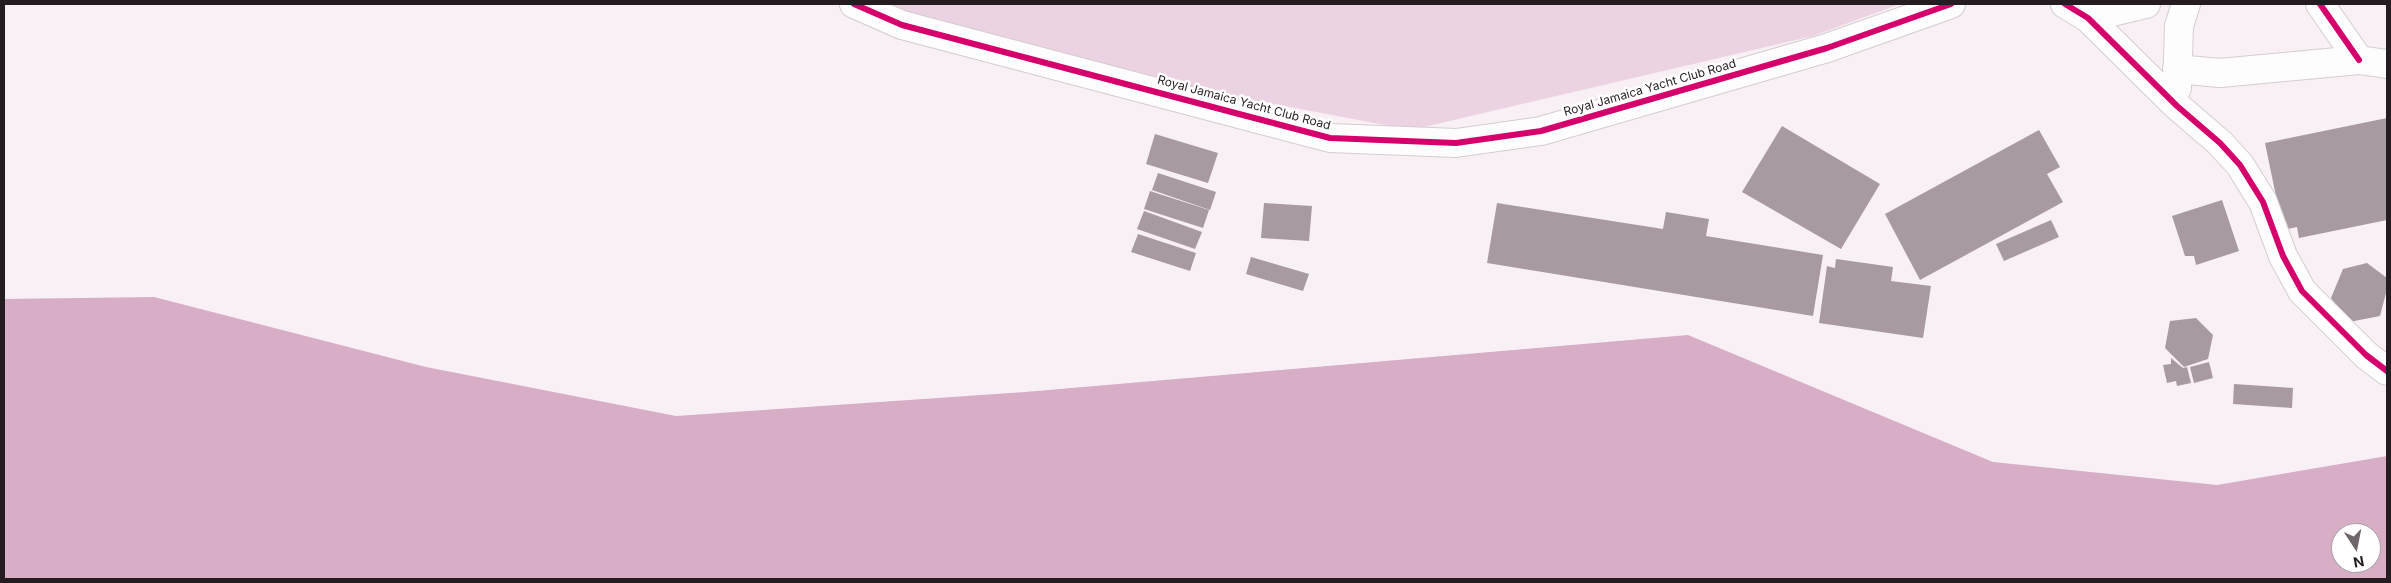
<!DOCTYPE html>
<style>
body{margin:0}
#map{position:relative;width:2391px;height:583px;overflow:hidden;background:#f8f0f5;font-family:Inter,sans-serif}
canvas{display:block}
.frame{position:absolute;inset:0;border:5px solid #251c21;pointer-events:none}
.north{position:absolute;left:2331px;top:523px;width:50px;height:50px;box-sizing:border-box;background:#fff;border:1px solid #a8a4a6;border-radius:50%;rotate:169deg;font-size:14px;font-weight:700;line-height:20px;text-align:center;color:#251c21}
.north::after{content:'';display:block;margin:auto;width:18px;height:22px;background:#6f666b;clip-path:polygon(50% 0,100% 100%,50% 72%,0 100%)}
</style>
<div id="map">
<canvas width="2391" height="583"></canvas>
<div class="frame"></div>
<div class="north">N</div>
</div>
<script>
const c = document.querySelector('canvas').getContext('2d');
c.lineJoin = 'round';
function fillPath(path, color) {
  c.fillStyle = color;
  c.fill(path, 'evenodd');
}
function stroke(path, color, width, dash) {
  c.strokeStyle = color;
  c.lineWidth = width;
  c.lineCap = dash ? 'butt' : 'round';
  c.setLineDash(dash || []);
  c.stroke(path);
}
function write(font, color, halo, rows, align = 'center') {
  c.font = font + ' Inter,sans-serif';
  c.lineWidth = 5;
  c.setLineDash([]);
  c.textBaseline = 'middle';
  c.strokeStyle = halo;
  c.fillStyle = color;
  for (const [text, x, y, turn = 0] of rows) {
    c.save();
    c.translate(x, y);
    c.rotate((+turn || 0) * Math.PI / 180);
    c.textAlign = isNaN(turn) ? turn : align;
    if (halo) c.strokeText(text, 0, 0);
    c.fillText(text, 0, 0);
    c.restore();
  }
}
fillPath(new Path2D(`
 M 872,4 L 1900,4 L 1813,36 L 1411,130 L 1174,85 Z`), '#ebd3e1');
fillPath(new Path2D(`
 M 154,297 L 426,367 L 676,416 L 1025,392 L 1688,335 L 1993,462 L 2217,485 L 2387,456 L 2387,579 L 4,579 L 4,299 ZM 2341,533 L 2371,533 L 2371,563 L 2341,563 Z`), '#d8adc6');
fillPath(new Path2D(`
 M 2387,118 L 2387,220 L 2299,238 L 2297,227 L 2283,230 L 2265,143 Z
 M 1782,126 L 1880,184 L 1841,249 L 1742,192 Z
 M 2039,130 L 2060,167 L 2047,174 L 2063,202 L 1920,280 L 1885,214 Z
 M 1155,134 L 1218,153 L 1208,183 L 1146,164 Z
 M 1158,173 L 1216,192 L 1210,210 L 1152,190 Z
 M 1150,191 L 1209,210 L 1203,228 L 1144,209 Z
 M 2222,200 L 2239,251 L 2196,265 L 2194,256 L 2185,256 L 2172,216 Z
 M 1264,203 L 1312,206 L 1309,241 L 1261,238 Z
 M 1497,203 L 1663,229 L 1666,212 L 1709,219 L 1706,236 L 1823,255 L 1813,316 L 1487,263 Z
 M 1144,211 L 1202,232 L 1195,249 L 1137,229 Z
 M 2051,220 L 2059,237 L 2004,261 L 1996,244 Z
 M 1138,234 L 1196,253 L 1190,271 L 1131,252 Z
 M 1251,257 L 1309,274 L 1303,291 L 1246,274 Z
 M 1836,259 L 1893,267 L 1891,281 L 1931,286 L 1923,338 L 1819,323 L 1827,266 L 1835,268 Z
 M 2367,263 L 2387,278 L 2387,289 L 2380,316 L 2349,322 L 2331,298 L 2343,269 Z
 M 2196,318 L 2213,335 L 2208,359 L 2184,367 L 2165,348 L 2170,321 Z
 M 2171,358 L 2183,368 L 2187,367 L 2191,383 L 2177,386 L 2176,381 L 2167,383 L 2163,365 L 2171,364 Z
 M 2209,362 L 2213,378 L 2194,383 L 2190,367 Z
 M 2234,384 L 2293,388 L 2292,408 L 2233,404 Z`), '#a79aa2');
const minor = new Path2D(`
 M 854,4 L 902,25 L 1330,138 L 1456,143 L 1541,131 L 1827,48 L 1951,4
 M 2065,4 L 2088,18 L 2177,106 L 2220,143 L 2240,165 L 2263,202 L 2283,256 L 2302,291 L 2366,355 L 2387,371
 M 2320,4 L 2359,60
 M 2088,18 L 2146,4
 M 2177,69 L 2220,73 L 2359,60 L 2387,64
 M 2177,88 L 2179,26 L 2186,4`);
stroke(minor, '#d5ccd1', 30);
stroke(minor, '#fefdfe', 28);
stroke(new Path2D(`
 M 854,4 L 902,25 L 1330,138 L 1456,143 L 1541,131 L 1827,48 L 1951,4
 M 2065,4 L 2088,18 L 2177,106 L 2220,143 L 2240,165 L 2263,202 L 2283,256 L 2302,291 L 2366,355 L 2387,371
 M 2320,4 L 2359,60`), '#d6006c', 6);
write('12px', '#251c21', '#fff', [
 ["Royal Jamaica Yacht Club Road",1650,88,-16],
 ["Royal Jamaica Yacht Club Road",1244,103,15]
]);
</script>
